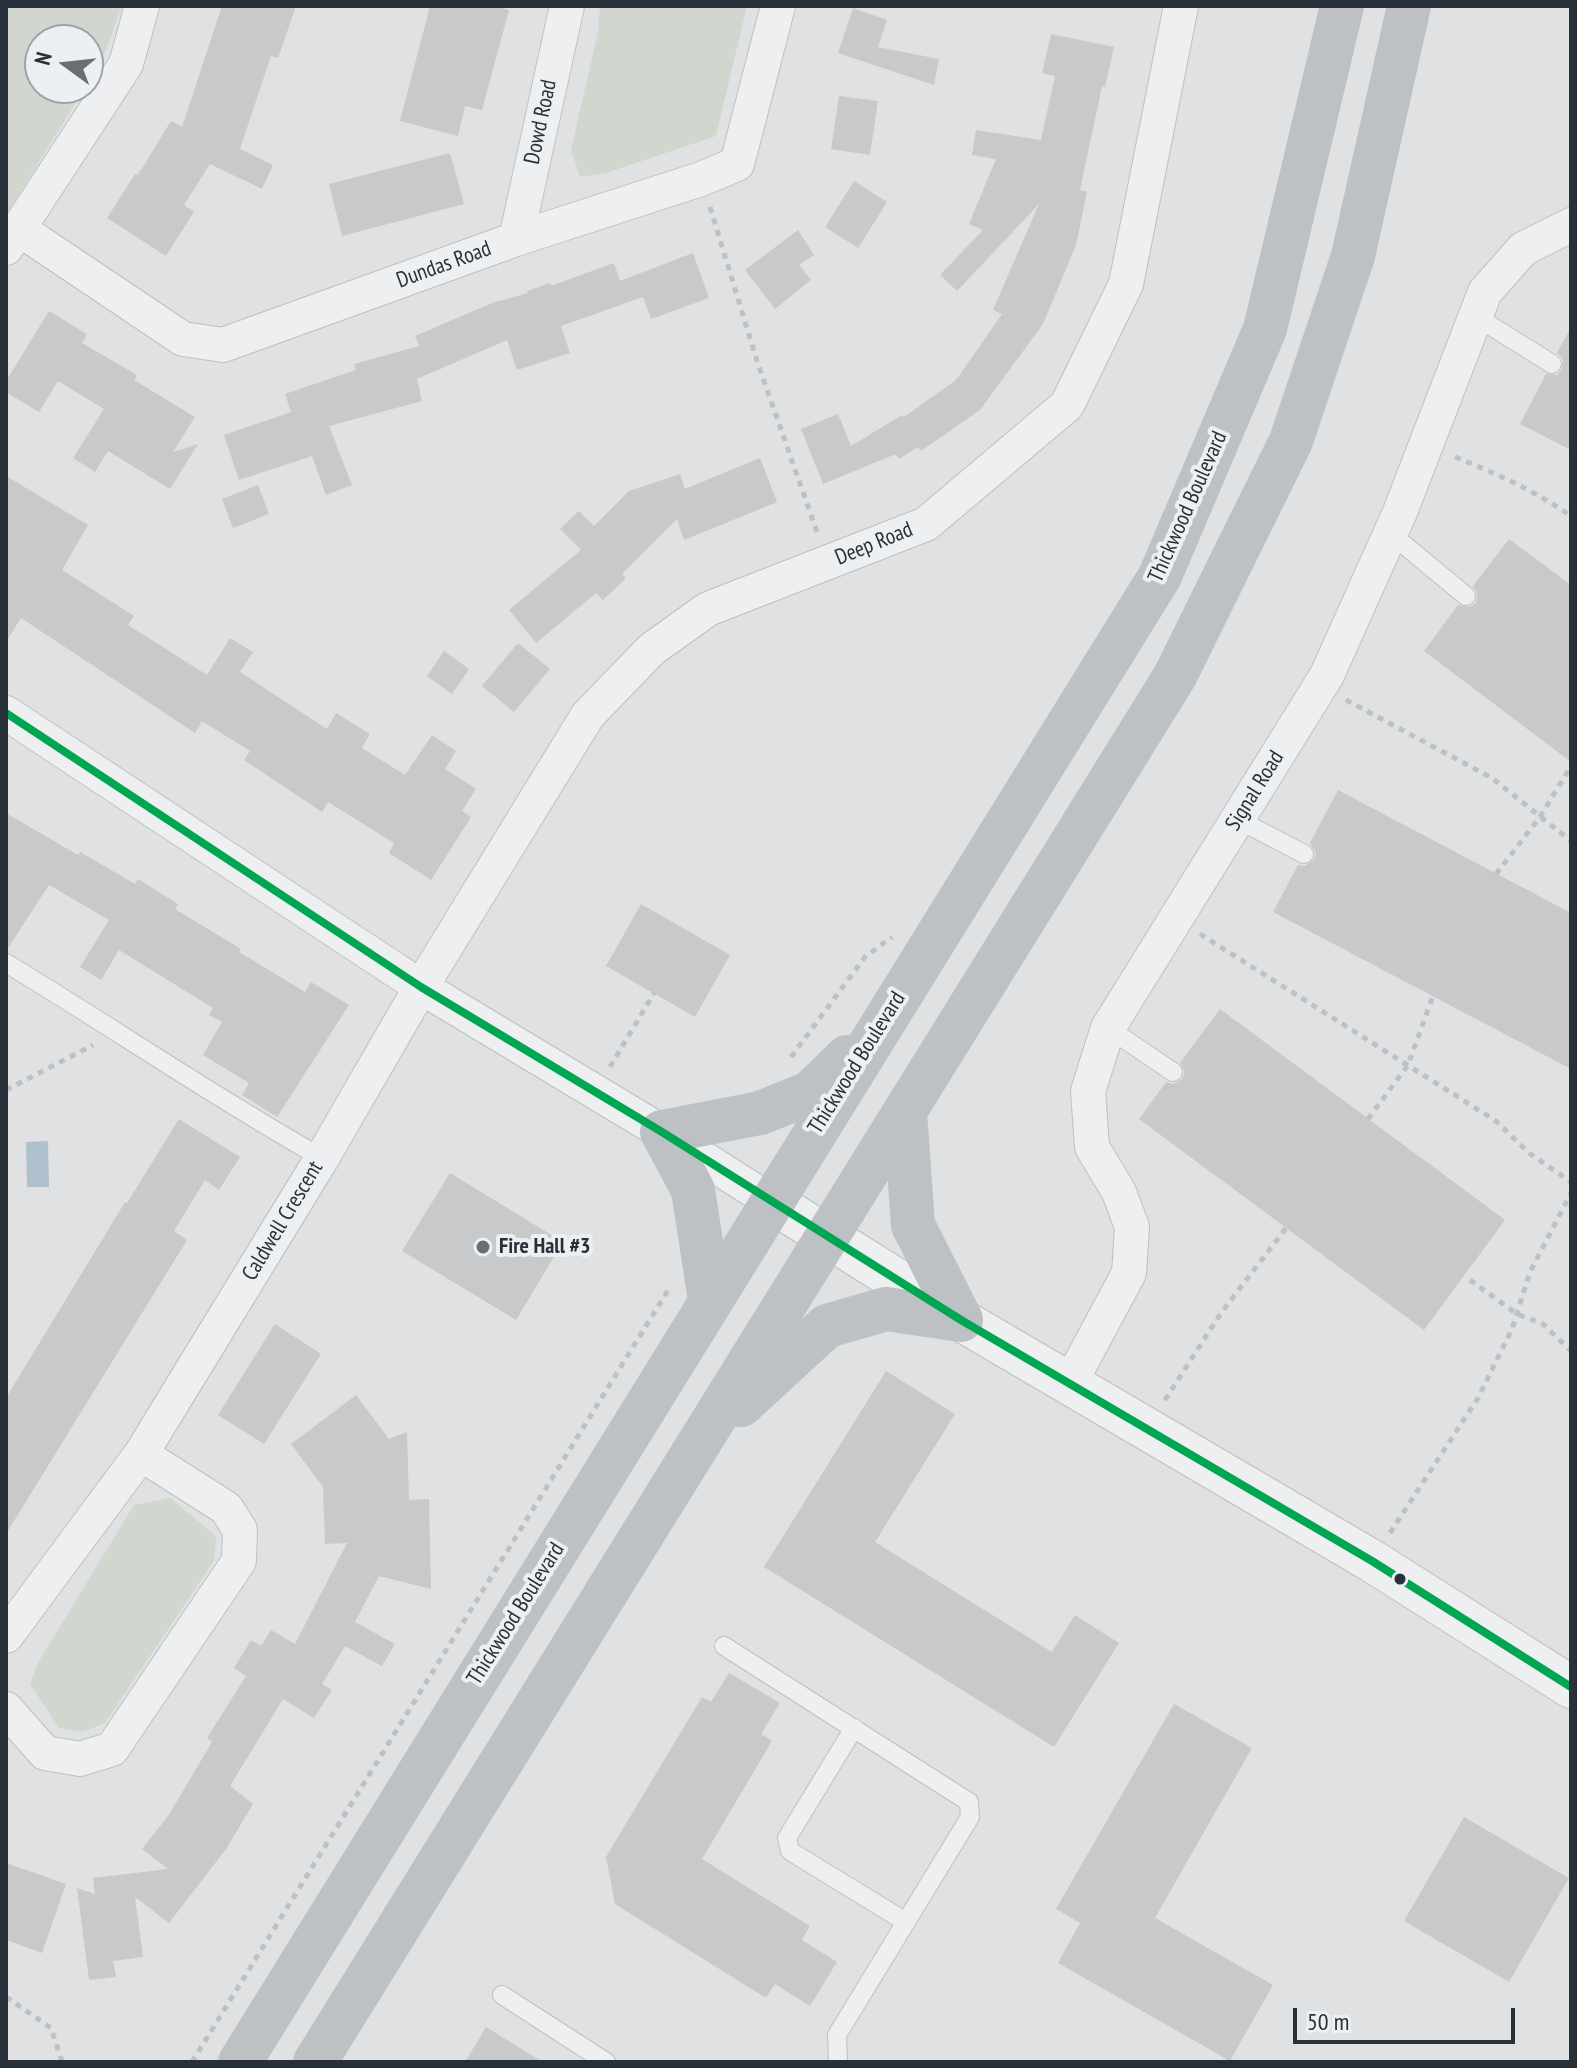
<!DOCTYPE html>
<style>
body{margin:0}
#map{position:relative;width:1577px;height:2068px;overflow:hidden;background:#dfe1e3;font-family:"PT Sans Narrow",sans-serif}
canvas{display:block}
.frame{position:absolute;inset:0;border:8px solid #28313a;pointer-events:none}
.north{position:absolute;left:24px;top:24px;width:80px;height:80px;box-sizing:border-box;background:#ecf0f3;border:2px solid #9ea4a9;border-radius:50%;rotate:285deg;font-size:22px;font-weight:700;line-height:32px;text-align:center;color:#28313a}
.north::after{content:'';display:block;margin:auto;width:28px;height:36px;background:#686f75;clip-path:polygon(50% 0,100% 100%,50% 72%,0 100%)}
.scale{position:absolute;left:1293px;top:2008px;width:222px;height:36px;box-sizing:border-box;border:4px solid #28313a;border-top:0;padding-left:10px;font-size:24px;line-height:28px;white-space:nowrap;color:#28313a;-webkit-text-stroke:6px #ecf0f3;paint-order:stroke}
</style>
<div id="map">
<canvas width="1577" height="2068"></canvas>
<div class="frame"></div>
<div class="north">N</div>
<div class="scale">50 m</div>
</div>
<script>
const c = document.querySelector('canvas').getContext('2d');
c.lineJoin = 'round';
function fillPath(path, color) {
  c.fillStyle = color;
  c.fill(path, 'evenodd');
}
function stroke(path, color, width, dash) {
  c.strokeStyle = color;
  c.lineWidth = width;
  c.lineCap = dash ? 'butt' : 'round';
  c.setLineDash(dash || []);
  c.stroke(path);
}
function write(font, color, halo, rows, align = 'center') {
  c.font = font + ' "PT Sans Narrow",sans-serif';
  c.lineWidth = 8;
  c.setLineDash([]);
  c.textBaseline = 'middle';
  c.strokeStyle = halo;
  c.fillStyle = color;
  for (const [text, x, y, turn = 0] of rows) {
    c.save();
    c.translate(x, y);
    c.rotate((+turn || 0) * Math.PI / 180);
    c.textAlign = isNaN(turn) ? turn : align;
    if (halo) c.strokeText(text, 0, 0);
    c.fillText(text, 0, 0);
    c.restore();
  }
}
fillPath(new Path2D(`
 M 6,6 L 122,6 L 102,61 L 88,83 L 88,40 L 40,40 L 40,88 L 85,88 L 6,215 Z
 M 600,6 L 747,6 L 716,136 L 606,173 L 580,177 L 571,150 L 598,32 Z
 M 170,1498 L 216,1536 L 214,1561 L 105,1723 L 83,1732 L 59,1728 L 30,1684 L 39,1661 L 134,1505 Z`), '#d1d7cf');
fillPath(new Path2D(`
 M 48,1141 L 49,1187 L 27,1187 L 26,1142 Z`), '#afc1cd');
fillPath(new Path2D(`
 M 222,6 L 296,6 L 278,58 L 271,56 L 240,149 L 273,165 L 262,189 L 210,164 L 184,205 L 194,212 L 166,256 L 107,218 L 135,174 L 138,175 L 171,121 L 182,127 Z
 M 430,6 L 493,6 L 509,10 L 482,110 L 465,106 L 458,136 L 400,121 Z
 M 853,8 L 887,20 L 878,47 L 939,59 L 934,85 L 838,53 Z
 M 1051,34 L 1114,47 L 1105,87 L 1102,86 L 1080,190 L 1087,192 L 1076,245 L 1043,324 L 980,410 L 921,451 L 918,447 L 899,459 L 896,454 L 823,484 L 801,429 L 838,414 L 851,446 L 902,415 L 904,417 L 956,380 L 1002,314 L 993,310 L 1039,204 L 957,291 L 940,275 L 983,230 L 969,224 L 996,159 L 972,155 L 976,130 L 1041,140 L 1055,76 L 1042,73 Z
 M 839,96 L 878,101 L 870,155 L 831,149 Z
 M 450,153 L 464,204 L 342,236 L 329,184 Z
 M 854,181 L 887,202 L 858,248 L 825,227 Z
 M 798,230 L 814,255 L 799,265 L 811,280 L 775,309 L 745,270 Z
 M 693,253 L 709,298 L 651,319 L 643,297 L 561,326 L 570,353 L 517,370 L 507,340 L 417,379 L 422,401 L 329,426 L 352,485 L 326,495 L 312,456 L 239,480 L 224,435 L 291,412 L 285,394 L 356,370 L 354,364 L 419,346 L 415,336 L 492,303 L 528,293 L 527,291 L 550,283 L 551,286 L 614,263 L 620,281 Z
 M 49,311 L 87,334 L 82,343 L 137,375 L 134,380 L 195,417 L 173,452 L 198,444 L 170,489 L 108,451 L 95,472 L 73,458 L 104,409 L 58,381 L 39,412 L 6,392 L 6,381 Z
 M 1571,327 L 1571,450 L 1520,424 L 1546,374 L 1557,375 L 1562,370 L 1563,359 L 1557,353 Z
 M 760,458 L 777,502 L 684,540 L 677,519 L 622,574 L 626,578 L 603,600 L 596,593 L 536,643 L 509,610 L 581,550 L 560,529 L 579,511 L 594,526 L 629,491 L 680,474 L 685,489 Z
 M 6,476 L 88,525 L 62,570 L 134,616 L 128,625 L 207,675 L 230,638 L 253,652 L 240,672 L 327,729 L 336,713 L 370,734 L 362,748 L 405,775 L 432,735 L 456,751 L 445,769 L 476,789 L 462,811 L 471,817 L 431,880 L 389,853 L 394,843 L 328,802 L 322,812 L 244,760 L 250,751 L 202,721 L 195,733 L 21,618 L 6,642 Z
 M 258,485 L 269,514 L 233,528 L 222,499 Z
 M 1509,539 L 1571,585 L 1571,762 L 1424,651 L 1458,605 L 1469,607 L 1476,603 L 1477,593 L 1473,586 Z
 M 518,643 L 550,669 L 514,712 L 482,686 Z
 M 444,651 L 469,669 L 452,694 L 427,676 Z
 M 1338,790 L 1571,913 L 1571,1069 L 1273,912 L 1298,865 L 1305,866 L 1314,860 L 1316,853 L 1310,843 Z
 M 6,813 L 78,855 L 80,852 L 135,884 L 138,879 L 178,904 L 175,909 L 241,949 L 239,952 L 305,992 L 311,982 L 349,1005 L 277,1117 L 242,1095 L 249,1083 L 203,1055 L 222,1022 L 209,1015 L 213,1008 L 119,950 L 101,980 L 80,967 L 109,920 L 49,885 L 6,951 Z
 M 641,904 L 730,955 L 695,1017 L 606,966 Z
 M 1220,1009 L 1505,1220 L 1424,1330 L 1139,1119 L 1166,1082 L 1173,1084 L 1182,1079 L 1185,1072 L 1180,1063 Z
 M 179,1119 L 240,1157 L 219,1190 L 205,1180 L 174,1231 L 187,1240 L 6,1534 L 6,1398 L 125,1202 L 127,1203 Z
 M 450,1173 L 563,1242 L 516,1320 L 402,1251 Z
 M 275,1324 L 321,1354 L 264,1444 L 218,1415 Z
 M 886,1371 L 955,1414 L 875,1542 L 1052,1652 L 1075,1615 L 1119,1643 L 1054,1747 L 764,1567 Z
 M 356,1395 L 389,1439 L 407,1432 L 409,1500 L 429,1499 L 431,1589 L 379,1576 L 355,1622 L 395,1644 L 382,1666 L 345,1646 L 322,1684 L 332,1690 L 314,1718 L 283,1699 L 230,1786 L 253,1804 L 226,1849 L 169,1923 L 135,1897 L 143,1957 L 113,1961 L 116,1977 L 89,1980 L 77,1888 L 95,1894 L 93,1878 L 168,1869 L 142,1849 L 168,1816 L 212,1742 L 207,1738 L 246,1676 L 234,1668 L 251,1640 L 261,1646 L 271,1630 L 295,1644 L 347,1543 L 325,1544 L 323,1487 L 291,1444 Z
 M 729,1673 L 780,1703 L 761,1734 L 772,1741 L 702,1859 L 810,1926 L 802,1940 L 837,1962 L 810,2006 L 775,1984 L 766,1998 L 615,1904 L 606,1857 L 702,1697 L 711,1702 Z
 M 1174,1704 L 1252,1748 L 1155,1918 L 1273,1985 L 1230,2061 L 1058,1963 L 1080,1923 L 1056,1909 Z
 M 1464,1817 L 1569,1878 L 1509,1982 L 1404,1921 Z
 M 6,1863 L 66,1884 L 42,1953 L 6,1940 Z
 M 486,2027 L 543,2062 L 465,2062 Z`), '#c7c9cb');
const service = new Path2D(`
 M 1475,316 L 1552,364
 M 1391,534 L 1466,596
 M 1237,819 L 1304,854
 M 6,963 C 112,1027 214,1097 322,1158
 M 1108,1028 L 1173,1072
 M 724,1646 L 969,1802 L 970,1817 L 837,2035 L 838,2062
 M 854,1728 L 787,1838 L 790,1851 L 906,1922
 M 502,1995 L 606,2062`);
const minor = new Path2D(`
 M 19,229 L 183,339 L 223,345 L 516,239 L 701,179 L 737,164 L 778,6
 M 516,239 L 567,6
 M 6,248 L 126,64 L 142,6
 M 6,713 L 421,987 L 662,1132 L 772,1202
 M 1070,1383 L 1129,1273 L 1132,1227 L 1119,1192 L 1092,1147 L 1088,1091 L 1108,1028 L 1327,675 L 1400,512 L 1485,292 L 1523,249 L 1571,225
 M 6,1636 L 141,1454 L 322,1158 L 421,987 L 588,715 L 652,649 L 708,609 L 926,524 L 1067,405 L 1126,284 L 1181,6
 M 6,1709 L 45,1753 L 80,1759 L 112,1749 L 239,1561 L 240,1530 L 226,1508 L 141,1454`);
const tertiary = new Path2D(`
 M 772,1202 L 961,1320 L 1372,1561 L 1571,1687`);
stroke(service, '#bdbfc1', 20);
stroke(minor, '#bdbfc1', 36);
stroke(tertiary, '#bdbfc1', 44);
stroke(new Path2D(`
 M 710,207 L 757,361 L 818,535
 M 1455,457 C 1496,473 1535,491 1571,516
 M 1346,700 L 1492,778 L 1571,841
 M 1496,874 L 1540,817 L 1571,766
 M 1200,934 L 1496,1121 L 1529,1153 L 1571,1182
 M 791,1057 L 865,957 L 892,937
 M 610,1067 L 654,993
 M 6,1090 L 93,1045
 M 1368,1119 L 1408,1065 L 1433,996
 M 1470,1280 L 1517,1314 L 1543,1324 L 1571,1351
 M 1165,1400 L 1221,1313 L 1286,1228
 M 1390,1533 L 1478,1398 L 1512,1329 L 1530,1272 L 1571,1193
 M 6,1997 L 51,2028 L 62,2062
 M 192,2062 L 670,1287`), '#bdc1c3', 5, [6, 6]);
stroke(service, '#eeeff0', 18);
stroke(minor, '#eeeff0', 34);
stroke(tertiary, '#eeeff0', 42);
stroke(new Path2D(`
 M 905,1113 L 913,1225 L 961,1320
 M 710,1300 L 693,1190 L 662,1132 L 760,1113 L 810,1093 L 847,1057
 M 741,1405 L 827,1326 L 886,1309 L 961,1320
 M 240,2062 L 1160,576 L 1265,329 L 1342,6
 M 315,2062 L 1175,676 L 1291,441 L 1353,256 L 1409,6`), '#bdc1c3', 44);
stroke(new Path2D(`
 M 6,713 L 421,987 L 662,1132 L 961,1320 L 1372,1561 L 1571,1687`), '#00a651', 8);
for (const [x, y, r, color] of [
 [483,1247,8,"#686f75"],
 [1400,1579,7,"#28313a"]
]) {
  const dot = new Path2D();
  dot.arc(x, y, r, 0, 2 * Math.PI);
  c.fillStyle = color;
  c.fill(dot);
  stroke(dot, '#ecf0f3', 3);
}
write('22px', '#28313a', '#ecf0f3', [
 ["Dowd Road",541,122,-78],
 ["Dundas Road",444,265,-20],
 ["Thickwood Boulevard",1188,507,-66],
 ["Deep Road",874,544,-22],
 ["Signal Road",1255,791,-58],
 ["Thickwood Boulevard",857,1063,-58],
 ["Caldwell Crescent",283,1221,-59],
 ["Thickwood Boulevard",516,1614,-58]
]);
write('bold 22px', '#28313a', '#ecf0f3', [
 ["Fire Hall #3",499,1247]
], 'left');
</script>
